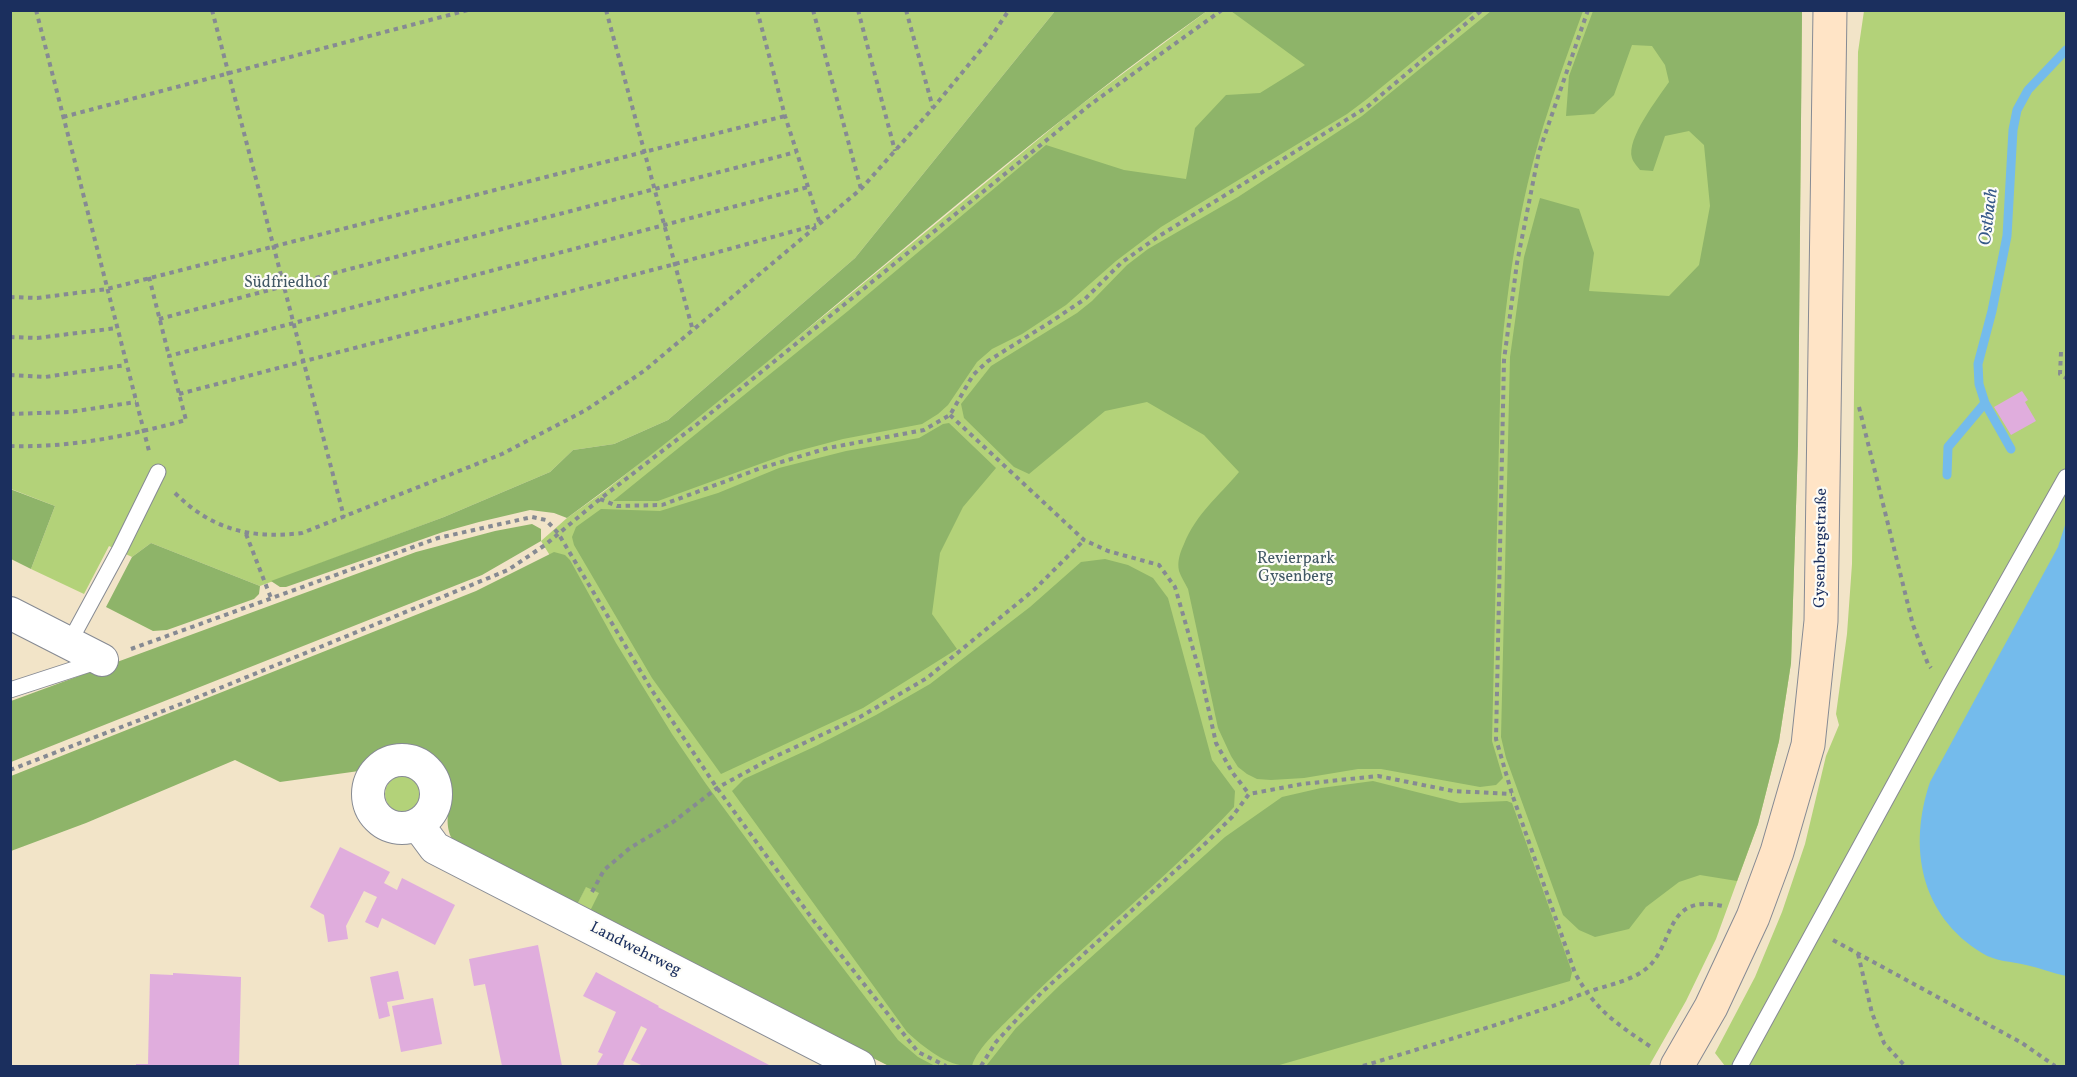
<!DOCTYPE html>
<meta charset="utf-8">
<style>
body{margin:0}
#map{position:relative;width:2077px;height:1077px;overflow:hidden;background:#f2e4c8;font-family:Vollkorn,serif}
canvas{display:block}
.frame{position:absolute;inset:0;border:12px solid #1b2f5e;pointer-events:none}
</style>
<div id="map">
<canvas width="2077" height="1077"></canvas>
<div class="frame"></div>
</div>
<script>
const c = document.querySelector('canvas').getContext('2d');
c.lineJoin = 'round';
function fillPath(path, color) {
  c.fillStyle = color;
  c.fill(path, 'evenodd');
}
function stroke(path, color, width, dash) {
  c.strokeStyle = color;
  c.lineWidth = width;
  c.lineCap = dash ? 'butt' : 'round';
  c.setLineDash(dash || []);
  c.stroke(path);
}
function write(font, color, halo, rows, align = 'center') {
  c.font = font + ' Vollkorn,serif';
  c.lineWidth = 4.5;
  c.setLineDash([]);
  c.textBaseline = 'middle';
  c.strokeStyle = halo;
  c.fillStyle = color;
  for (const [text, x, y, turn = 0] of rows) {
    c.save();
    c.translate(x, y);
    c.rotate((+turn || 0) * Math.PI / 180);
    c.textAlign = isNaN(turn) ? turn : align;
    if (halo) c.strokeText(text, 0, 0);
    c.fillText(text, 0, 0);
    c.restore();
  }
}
fillPath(new Path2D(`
 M 10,11 L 1055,11 L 855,258 L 668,420 L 614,444 L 573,450 L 550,472 L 444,517 L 260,586 L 151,543 L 132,557 L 109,546 L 84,594 L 31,569 L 55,506 L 11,489 Z
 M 1207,11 L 1802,11 L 1798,444 L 1791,663 L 1779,741 L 1758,824 L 1716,939 L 1686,1001 L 1649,1066 L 889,1066 L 576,907 L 586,886 L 549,554 L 541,541 L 567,518 L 606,490 L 831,310 L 1074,110 Z
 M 1864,11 L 2066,11 L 2066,1066 L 1725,1066 L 1715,1053 L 1755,977 L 1782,912 L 1805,844 L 1826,756 L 1839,725 L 1836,714 L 1847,634 L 1852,564 L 1858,52 Z
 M385 794a18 18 0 1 1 36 0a18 18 0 1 1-36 0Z`), '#b3d279');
fillPath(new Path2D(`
 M 1055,11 L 1207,11 C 984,168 787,358 567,518 L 554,513 L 530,510 L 479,522 L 443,532 L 286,587 L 280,587 L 271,581 L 444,517 L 550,472 L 573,450 L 614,444 L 668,420 L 855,258 Z
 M 1231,11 L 1475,11 L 1367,99 L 1347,114 L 1161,227 L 1116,261 L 1066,305 L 1022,334 L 992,349 L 977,362 L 948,405 L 938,414 L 922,424 L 843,439 L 790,453 L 658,501 L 613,501 L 848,311 L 1046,145 L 1124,170 L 1186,179 L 1195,128 L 1226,95 L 1260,93 L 1305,65 Z
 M 1491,11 L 1583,11 C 1569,49 1555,88 1543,127 C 1520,201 1508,280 1501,357 L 1492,741 L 1503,778 L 1496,785 L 1480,787 L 1381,769 L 1358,769 L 1304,778 L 1271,780 L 1257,779 L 1247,774 L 1238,767 L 1231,756 L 1218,728 L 1188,589 C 1185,583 1181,577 1179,571 C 1177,561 1180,553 1184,544 C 1196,514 1219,496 1239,472 L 1204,435 L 1147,402 L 1105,411 L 1029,474 L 1014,467 L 964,418 L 961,404 L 991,366 L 1077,313 L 1092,301 L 1127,265 L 1148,249 L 1238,197 L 1362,116 Z
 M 1593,11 L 1802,11 L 1798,444 L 1791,663 L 1779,741 L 1758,824 L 1737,881 L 1700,875 L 1679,882 L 1646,907 L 1629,929 L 1595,937 L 1579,930 L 1563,915 L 1506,758 L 1501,737 L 1510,357 L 1524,257 L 1540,198 L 1579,209 L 1594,253 L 1589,291 L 1669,296 L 1699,265 L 1710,206 L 1704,145 L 1689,131 L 1665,136 L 1653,171 L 1640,170 C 1638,167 1633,162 1632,158 C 1626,139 1658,98 1669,82 L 1665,65 L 1652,46 L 1632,45 L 1614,95 L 1594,114 L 1566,116 L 1569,76 Z
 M 949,423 L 996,468 L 963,507 L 940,553 L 932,614 L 957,649 L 863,708 L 721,774 L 652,678 L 574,545 L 572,537 L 576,527 L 601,509 L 660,511 L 718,493 L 779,468 L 846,451 L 919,438 L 943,424 Z
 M 10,489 L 55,506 L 31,569 L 11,559 Z
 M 532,524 L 541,529 L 541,541 L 482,575 L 11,762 L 11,701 L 416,552 L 495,531 Z
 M 151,543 L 260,586 L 259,594 L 254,599 L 167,630 L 153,631 L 106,607 L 132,557 Z
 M 554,552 L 565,555 L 570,560 L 616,643 L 672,734 L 706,784 L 807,921 L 898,1040 L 918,1057 L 935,1066 L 889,1066 L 589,913 L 599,893 L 586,887 L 576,907 L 454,842 C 436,815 466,788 436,759 C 427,752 418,747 406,746 C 387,744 370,757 359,771 L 280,782 L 235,760 L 86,823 L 11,851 L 11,776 L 476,591 Z
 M 1105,559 L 1128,565 L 1153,578 L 1168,598 L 1212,760 L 1235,791 L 1234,807 C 1166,879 1088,940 1018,1010 C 1004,1024 977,1048 972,1066 C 947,1067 925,1048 907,1032 L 732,791 L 744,779 L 816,746 L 876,715 L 930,684 L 1030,607 L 1081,562 Z
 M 1373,781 L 1460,803 L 1507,801 L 1512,803 L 1572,972 L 1570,981 L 1276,1066 L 986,1066 L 1016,1028 L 1060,985 L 1225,837 L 1282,797 L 1321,788 Z`), '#8eb469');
fillPath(new Path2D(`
 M 2066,522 L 2066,976 C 2052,973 2040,968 2026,965 C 2011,961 1996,962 1982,953 C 1920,915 1908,847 1930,782 L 2058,547 Z`), '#74bbec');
stroke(new Path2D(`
 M 2011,449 L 1985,403 L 1979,384 L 1978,364 L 1992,311 L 2007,236 L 2013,130 L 2017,110 L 2028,90 L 2066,50
 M 1947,475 L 1948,447 L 1985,403`), '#74bbec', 9);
fillPath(new Path2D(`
 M 2022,391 L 2028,400 L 2025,402 L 2036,421 L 2011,435 L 1994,407 Z
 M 340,847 L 390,872 L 384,883 L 397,890 L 402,878 L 455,905 L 435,945 L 382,918 L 378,928 L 365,922 L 377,897 L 364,891 L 346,926 L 348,939 L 328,942 L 324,915 L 310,907 Z
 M 538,945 L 562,1066 L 502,1066 L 485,984 L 474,986 L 469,959 Z
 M 398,971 L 404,999 L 387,1002 L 390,1016 L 379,1019 L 370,977 Z
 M 596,972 L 659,1006 L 658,1007 L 771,1066 L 643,1066 L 631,1060 L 647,1029 L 641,1026 L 623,1064 L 626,1066 L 596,1066 L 603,1054 L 598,1052 L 616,1012 L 583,996 Z
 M 173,973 L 241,977 L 239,1066 L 136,1066 L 136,1064 L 148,1064 L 150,974 L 173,975 Z
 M 433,998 L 442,1044 L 401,1052 L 392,1006 Z`), '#e0addd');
const lane = new Path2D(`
 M 69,643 L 120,549 L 158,472
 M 10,690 L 99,661
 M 1740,1066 L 1948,686 L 2066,477`);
const street = new Path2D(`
 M 10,613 L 102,660
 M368 794a34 34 0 1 1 68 0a34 34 0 1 1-68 0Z
 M 418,825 L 435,848 L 859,1066`);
const secondary = new Path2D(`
 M 1677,1066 L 1711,1007 L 1753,917 L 1777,852 L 1808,745 L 1821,621 L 1830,10`);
stroke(lane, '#868a93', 17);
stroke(street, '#868a93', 34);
stroke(secondary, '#868a93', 35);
stroke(new Path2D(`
 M 36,10 L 149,451
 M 212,10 L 344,517
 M 606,10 L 693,331
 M 757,10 L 785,116 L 820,224
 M 813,10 L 861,189
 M 858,10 L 895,151
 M 906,10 L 933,108
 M 1588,10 L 1539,152 L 1517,263 L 1504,360 L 1496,739 L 1512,794 L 1575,973 C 1595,1010 1617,1024 1651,1047
 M 63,117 L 468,10
 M 149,277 L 169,356
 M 10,297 L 37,298 L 107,289 L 785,116
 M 159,319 L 796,152
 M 10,337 L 37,338 L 117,328
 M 2061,352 L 2060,374 L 2066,378
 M 10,375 L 45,377 L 126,365
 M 179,394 L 675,264 L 816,225
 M 1859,407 L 1913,625 L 1928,664 L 1931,668
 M 10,414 L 70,412 L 136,402
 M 950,415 L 1084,540 L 1108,551 L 1159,565 L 1175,587 L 1202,680 L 1216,743 L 1232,772 L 1249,794
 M 10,446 C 70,448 128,436 186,420 L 169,356 L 808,187
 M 175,493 C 212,530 251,539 302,533 L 502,454 L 586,410 L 644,371 L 861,189 L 933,108 L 989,40 L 1009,10
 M 600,499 L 617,506 L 662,505 L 761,468 L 828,448 L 924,430 L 950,415 L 973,375 L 988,361 L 1049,323 L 1085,299 L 1121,263 L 1156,238 L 1367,107 L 1482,10
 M 246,534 L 271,598
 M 131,649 L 438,538 L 532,517 L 546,520 L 558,533 L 653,692 L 717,788 L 814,921 L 918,1052 L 946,1066
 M 10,770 L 181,704 L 508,570 L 545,545 L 600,499 L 696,425 L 1091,104 L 1222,10
 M 592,892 L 604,870 L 630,848 L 673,822 L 717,788 L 772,758 L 860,717 L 927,678 L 1035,589 L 1084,540
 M 1833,940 L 2022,1043 L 2055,1066
 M 1858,954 L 1872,1013 L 1884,1043 L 1905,1066
 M 981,1066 L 996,1042 L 1041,993 L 1208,841 L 1232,817 L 1249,794 L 1302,784 L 1378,776 L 1453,791 L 1512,794
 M 1363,1066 C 1425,1047 1488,1028 1550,1007 C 1563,1003 1575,996 1588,992 C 1607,985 1632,981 1647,968 C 1675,944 1664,893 1723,906`), '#868a93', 4, [4.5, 4.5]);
stroke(lane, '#fff', 15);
stroke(street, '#fff', 32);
stroke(secondary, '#ffe4c6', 33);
write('16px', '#415865', '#fdfcf7', [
 ["Südfriedhof",286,284],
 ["Revierpark",1296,560],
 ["Gysenberg",1296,578]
]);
write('16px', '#1b2f5e', '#fdfcf7', [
 ["Gysenbergstraße",1822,548,-89],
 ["Landwehrweg",635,950,27]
]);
write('italic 18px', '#365989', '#fdfcf7', [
 ["Ostbach",1990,217,-83]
]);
</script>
